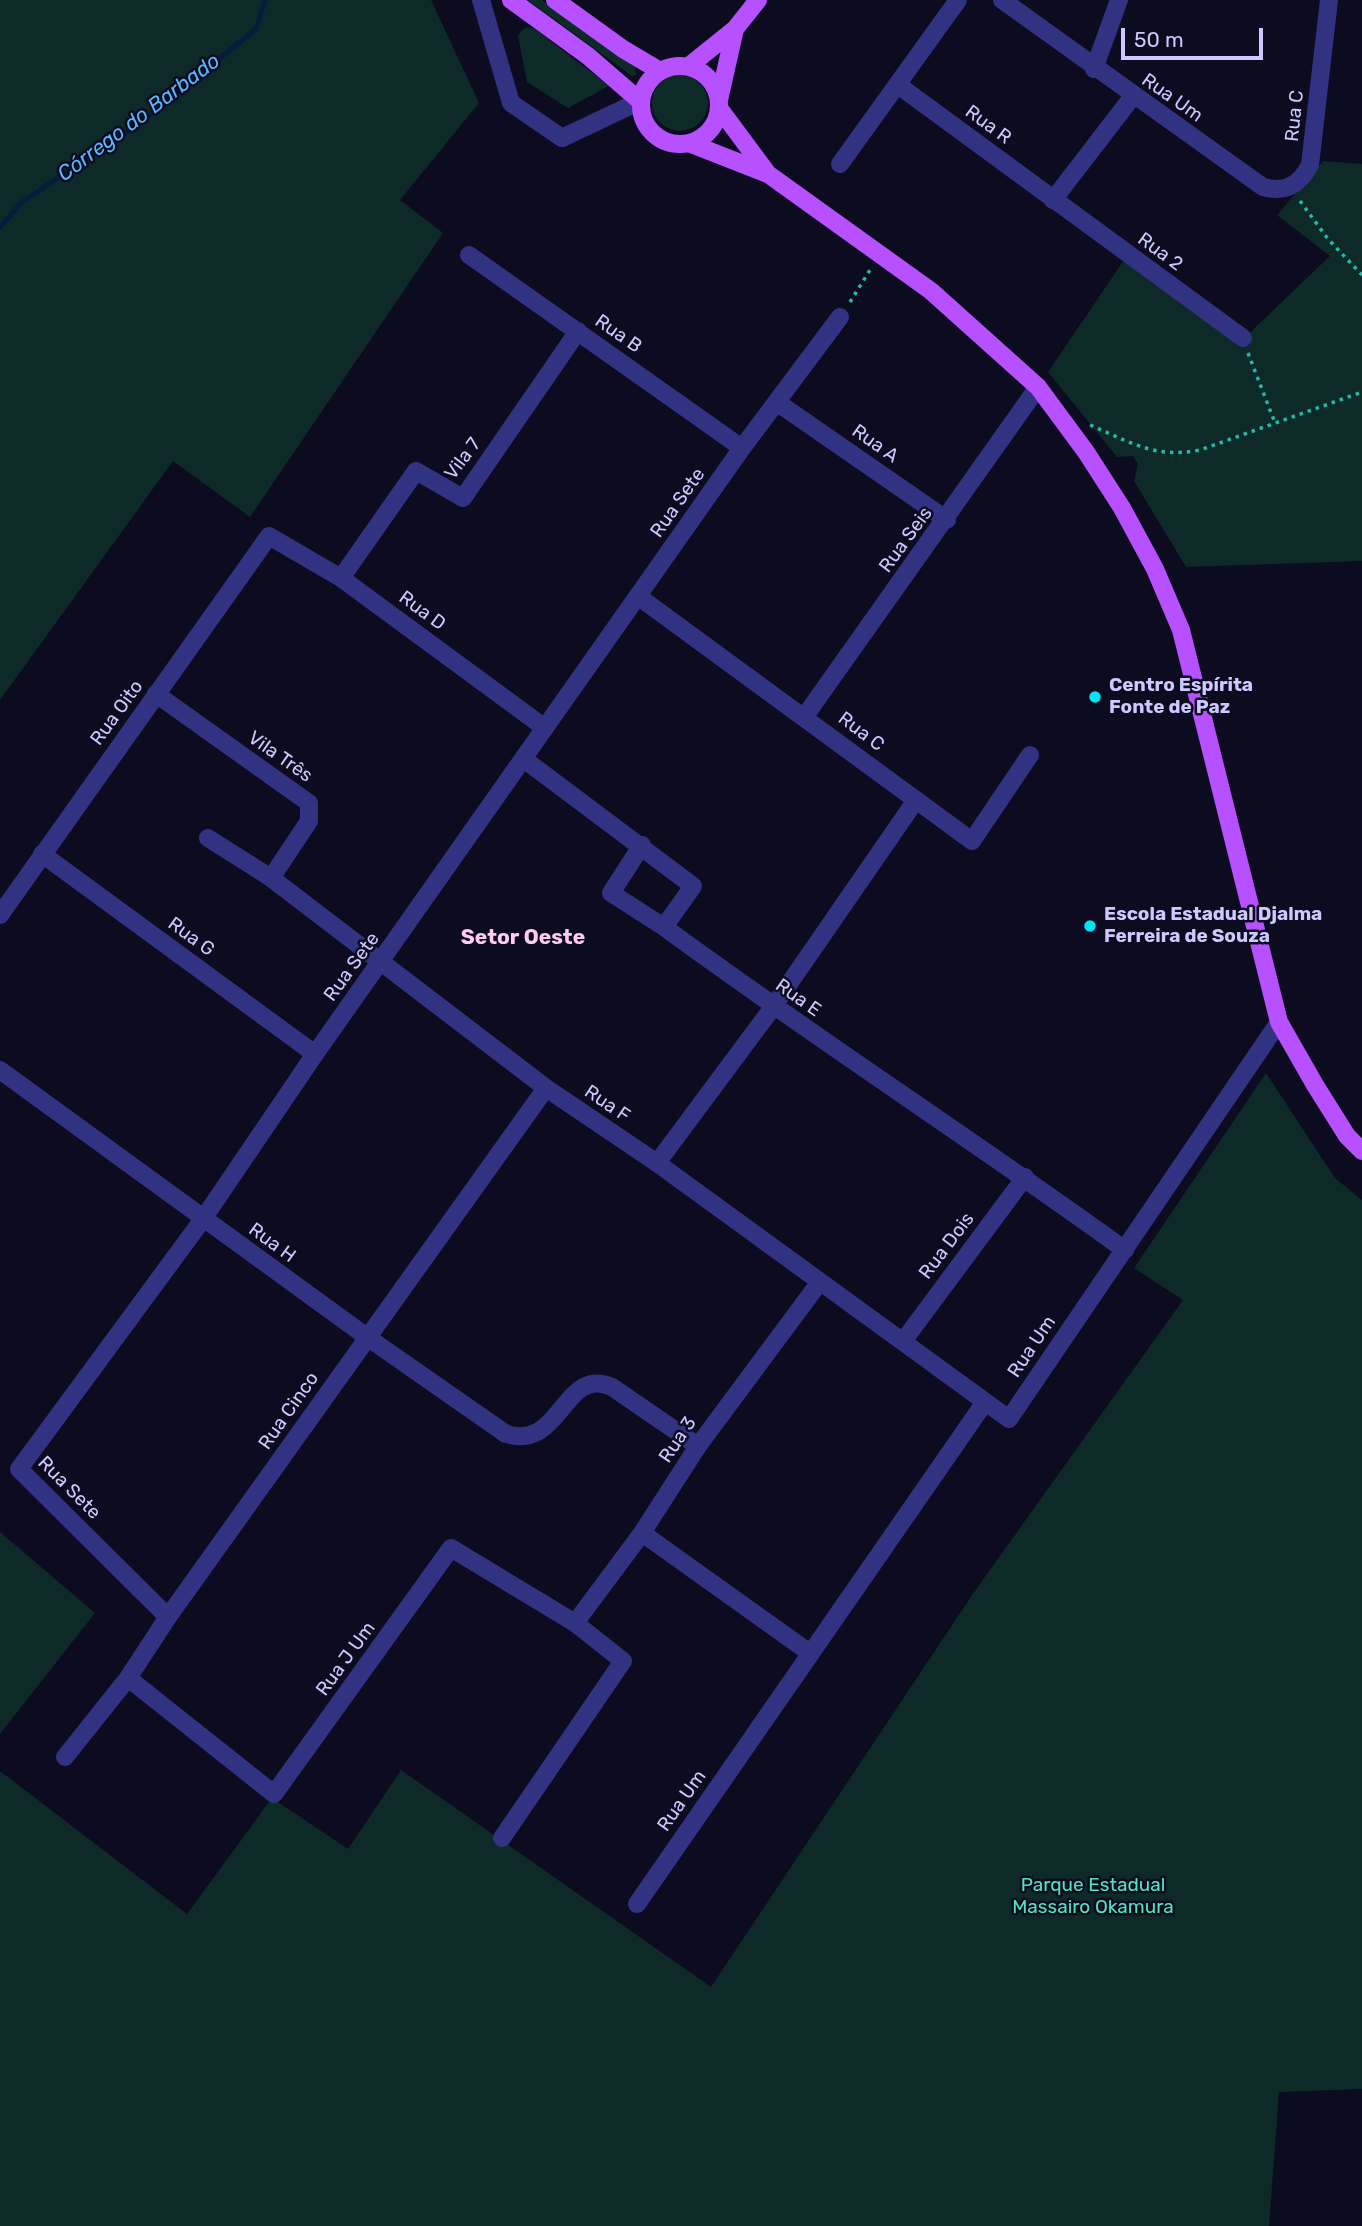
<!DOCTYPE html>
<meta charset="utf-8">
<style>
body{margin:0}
#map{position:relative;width:1362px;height:2226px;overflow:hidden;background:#0d0b1f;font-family:Rubik,sans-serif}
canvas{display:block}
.scale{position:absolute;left:1121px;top:28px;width:142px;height:32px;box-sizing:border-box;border:4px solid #cdc9ff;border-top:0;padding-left:9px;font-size:21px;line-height:24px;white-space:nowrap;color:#cdc9ff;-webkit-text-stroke:5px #0d0b1f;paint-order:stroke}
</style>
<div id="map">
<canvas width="1362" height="2226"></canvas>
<div class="scale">50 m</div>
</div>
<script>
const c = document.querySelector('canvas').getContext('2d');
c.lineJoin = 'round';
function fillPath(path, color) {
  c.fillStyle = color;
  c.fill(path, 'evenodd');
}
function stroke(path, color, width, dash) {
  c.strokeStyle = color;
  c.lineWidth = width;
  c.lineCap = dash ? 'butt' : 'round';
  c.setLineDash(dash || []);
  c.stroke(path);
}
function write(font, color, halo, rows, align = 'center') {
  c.font = font + ' Rubik,sans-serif';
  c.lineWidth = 5;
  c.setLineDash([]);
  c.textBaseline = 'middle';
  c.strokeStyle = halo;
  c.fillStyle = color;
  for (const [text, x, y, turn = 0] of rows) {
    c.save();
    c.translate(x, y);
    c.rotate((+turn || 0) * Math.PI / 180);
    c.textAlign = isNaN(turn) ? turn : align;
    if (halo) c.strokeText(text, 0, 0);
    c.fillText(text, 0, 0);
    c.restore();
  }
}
fillPath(new Path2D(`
 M 0,0 L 431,0 L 479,103 L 400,200 L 443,233 L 250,517 L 173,461 L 0,700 Z
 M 528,0 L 542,0 L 635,67 L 636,75 L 632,76 L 621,68 Z
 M 528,27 L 535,29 L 609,86 L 568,108 L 527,82 L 518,36 L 522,30 Z
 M652 103a28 28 0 1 1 56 0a28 28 0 1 1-56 0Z
 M 1323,161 L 1362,164 L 1362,561 L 1186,567 L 1134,481 L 1138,464 L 1133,456 L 1117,457 L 1048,372 L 1124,260 L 1241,341 L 1330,256 L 1277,215 Z
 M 1266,1073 L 1335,1178 L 1362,1200 L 1362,2089 L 1279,2092 L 1269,2226 L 0,2226 L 0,1771 L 187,1914 L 272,1798 L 348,1849 L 401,1770 L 711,1987 L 972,1595 L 1183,1300 L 1134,1268 Z
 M 0,1532 L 95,1613 L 0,1734 Z`), '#0d2a28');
stroke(new Path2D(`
 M 0,227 L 22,202 L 142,121 L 256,29 L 265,0`), '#051c3e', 5);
stroke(new Path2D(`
 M 1300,201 L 1328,239 L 1362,275
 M 850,302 L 870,270
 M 1248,353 L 1275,423
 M 1090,425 C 1130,442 1155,459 1200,450 L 1362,392`), '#24b8aa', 3.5, [3.5, 5]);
stroke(new Path2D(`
 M 481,0 L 511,103 L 562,138 L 640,101
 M 1002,0 L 1263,187 C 1286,193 1299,185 1310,165 L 1329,0
 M 1094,69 L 1119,0
 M 898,85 L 1243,338
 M 840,164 L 958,0
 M 1053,200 L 1133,96
 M 469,255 L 742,448
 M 778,403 L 947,520
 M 341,578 L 416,471 L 463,498 L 578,331
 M 639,597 L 972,841 L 1030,755
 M 156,694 L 309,803 L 309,821 L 271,878
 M 805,716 L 1038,387
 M 525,760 L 693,886 L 664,927 C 815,1038 973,1140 1125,1250
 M 208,838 L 271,878 L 546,1088 L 657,1163 L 1009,1419 L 1279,1022
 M 642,845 L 611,893 L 664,927
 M 42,854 L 315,1054
 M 0,915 L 269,536 L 341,578 L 545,728
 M 0,1070 L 367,1337 L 506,1434 C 562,1451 563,1365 612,1387 L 698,1446
 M 657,1163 L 773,1007 L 916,800
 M 904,1340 L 1025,1177
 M 642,1533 L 810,1653
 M 168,1617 L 19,1469 L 203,1219 L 315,1054 L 742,448 L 840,317
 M 575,1623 L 642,1533 L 698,1446 L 819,1283
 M 128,1678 L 274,1794 L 451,1548 L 575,1623 L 623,1661 L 502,1838
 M 65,1757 L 128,1678 L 168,1617 L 546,1088
 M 637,1904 L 985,1402`), '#323282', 18);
stroke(new Path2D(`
 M 511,0 L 588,56 L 640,101
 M 555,0 L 623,49 L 660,71
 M641 105a39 39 0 1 1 78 0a39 39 0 1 1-78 0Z
 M 689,66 L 735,29 L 758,0
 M 719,100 L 735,29
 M 719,108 L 768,174
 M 689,143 L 768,174 L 931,291 L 1038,387 L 1086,452 L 1122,508 L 1155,569 L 1181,630 L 1279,1022 L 1315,1085 L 1347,1136 L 1362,1151`), '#b750ff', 18);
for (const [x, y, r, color] of [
 [1095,697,7,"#00e5f4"],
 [1090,926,7,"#00e5f4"]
]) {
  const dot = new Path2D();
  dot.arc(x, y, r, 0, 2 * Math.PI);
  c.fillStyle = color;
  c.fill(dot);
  stroke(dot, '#0d0b1f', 2.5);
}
write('19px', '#cdc9ff', '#0d0b1f', [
 ["Rua Um",1172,98,35],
 ["Rua C",1295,116,-84],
 ["Rua R",988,125,36],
 ["Rua 2",1160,252,36],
 ["Rua B",618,334,35],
 ["Rua A",875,444,35],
 ["Vila 7",463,459,-53],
 ["Rua Sete",678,503,-55],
 ["Rua Seis",906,540,-54],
 ["Rua D",422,611,36],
 ["Rua Oito",117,713,-54],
 ["Rua C",861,732,37],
 ["Vila Três",280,757,35],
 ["Rua G",191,937,36],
 ["Rua Sete",352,967,-54],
 ["Rua E",798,998,35],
 ["Rua F",607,1104,34],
 ["Rua H",272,1243,36],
 ["Rua Dois",947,1246,-53],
 ["Rua Um",1032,1347,-56],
 ["Rua Cinco",289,1411,-55],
 ["Rua 3",678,1440,-56],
 ["Rua Sete",69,1488,45],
 ["Rua J Um",346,1659,-54],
 ["Rua Um",682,1801,-55]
]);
write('bold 19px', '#cdc9ff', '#0d0b1f', [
 ["Centro Espírita",1109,686],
 ["Fonte de Paz",1109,708],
 ["Escola Estadual Djalma",1104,915],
 ["Ferreira de Souza",1104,937]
], 'left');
write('19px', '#4de7bb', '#0d0b1f', [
 ["Parque Estadual",1093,1886],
 ["Massairo Okamura",1093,1908]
]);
write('italic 21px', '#57b7ff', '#0d0b1f', [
 ["Córrego do Barbado",139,118,-37]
]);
write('bold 21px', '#ffcbee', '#0d0b1f', [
 ["Setor Oeste",523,938]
]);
</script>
